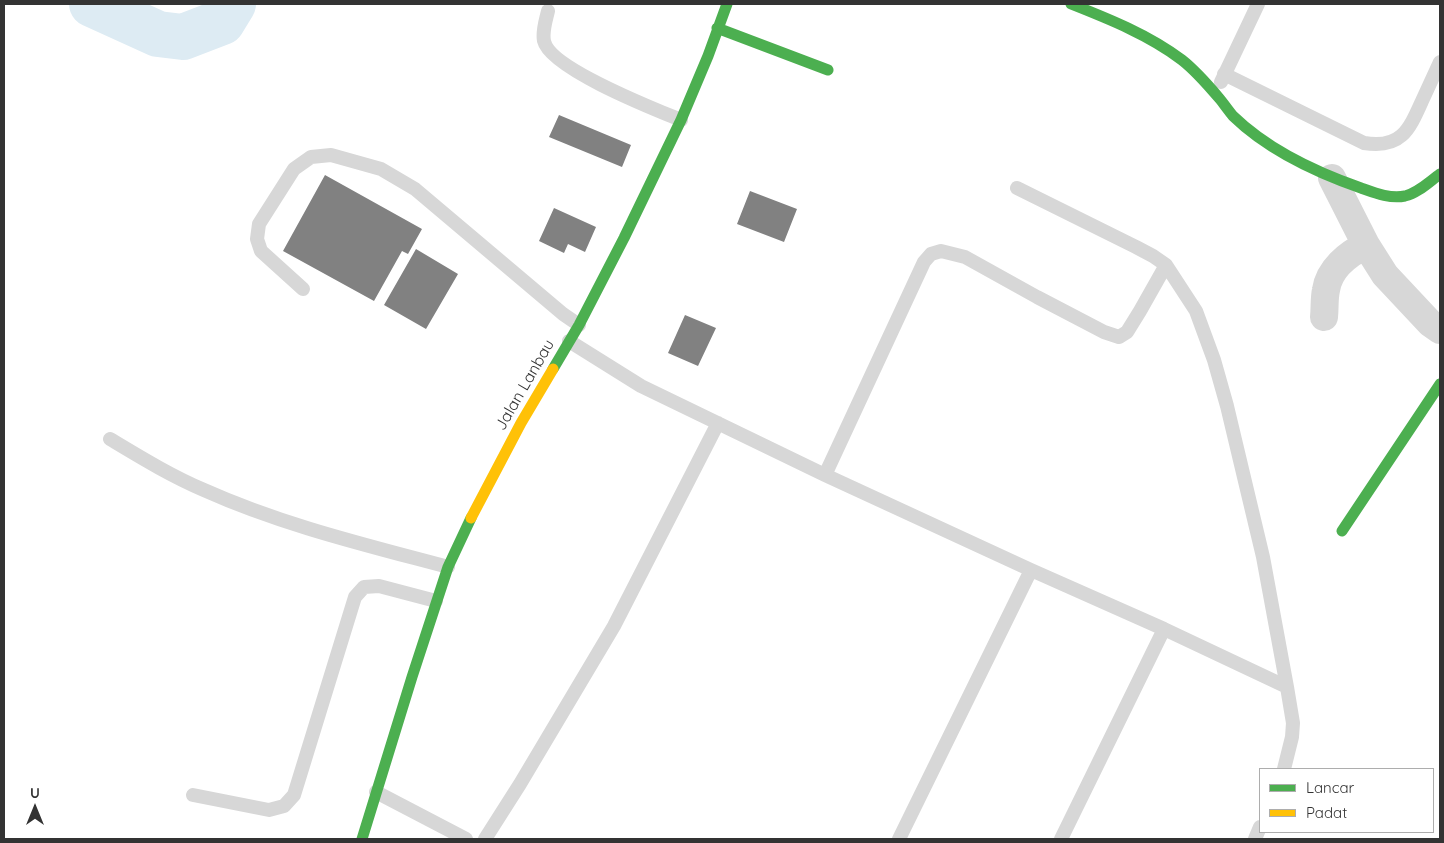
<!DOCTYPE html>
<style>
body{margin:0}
#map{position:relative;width:1444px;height:843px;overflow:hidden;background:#fff;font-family:Quicksand,sans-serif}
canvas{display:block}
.frame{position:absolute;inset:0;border:5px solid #333;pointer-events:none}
.legend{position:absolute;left:1259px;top:768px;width:175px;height:65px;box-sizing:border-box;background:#fff;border:1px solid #adadad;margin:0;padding:6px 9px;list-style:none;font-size:15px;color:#333}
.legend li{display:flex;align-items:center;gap:10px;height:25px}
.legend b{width:25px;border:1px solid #adadad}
.north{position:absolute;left:10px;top:783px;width:50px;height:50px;-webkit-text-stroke:4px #fff;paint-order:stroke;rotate:0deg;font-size:14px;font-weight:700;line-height:20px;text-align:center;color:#333}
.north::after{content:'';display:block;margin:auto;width:18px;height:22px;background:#333;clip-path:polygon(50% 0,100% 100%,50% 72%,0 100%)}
</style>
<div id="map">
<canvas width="1444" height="843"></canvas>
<div class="frame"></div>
<ul class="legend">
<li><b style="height:6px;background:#4caf50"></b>Lancar</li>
<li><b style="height:6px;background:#ffc107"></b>Padat</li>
</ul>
<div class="north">U</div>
</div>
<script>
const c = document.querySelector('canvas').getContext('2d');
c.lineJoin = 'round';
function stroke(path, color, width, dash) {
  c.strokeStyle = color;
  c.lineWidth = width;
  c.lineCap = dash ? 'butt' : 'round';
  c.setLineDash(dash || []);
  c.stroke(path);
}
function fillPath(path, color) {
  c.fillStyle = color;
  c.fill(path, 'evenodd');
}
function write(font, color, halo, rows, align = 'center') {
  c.font = font + ' Quicksand,sans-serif';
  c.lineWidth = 5;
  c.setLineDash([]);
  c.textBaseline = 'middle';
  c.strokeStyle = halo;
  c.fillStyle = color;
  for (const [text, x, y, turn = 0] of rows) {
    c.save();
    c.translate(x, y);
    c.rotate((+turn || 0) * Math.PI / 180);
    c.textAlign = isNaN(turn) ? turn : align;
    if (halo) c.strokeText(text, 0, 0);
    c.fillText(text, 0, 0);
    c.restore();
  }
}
stroke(new Path2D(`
 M 92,4 L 158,34 L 183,37 L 222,22 L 233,4`), '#ddebf3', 46);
fillPath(new Path2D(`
 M 559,115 L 631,145 L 622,167 L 549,137 Z
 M 325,175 L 422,229 L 408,254 L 402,251 L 374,301 L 283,251 Z
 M 750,191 L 797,209 L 784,242 L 737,224 Z
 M 554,208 L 596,227 L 585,252 L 568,244 L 564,253 L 539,241 Z
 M 416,249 L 458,274 L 426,329 L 384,305 Z
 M 685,315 L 716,328 L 698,366 L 668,353 Z`), '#818181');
stroke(new Path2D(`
 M 548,11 C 546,20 542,31 544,41 C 550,68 654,109 681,120
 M 1224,74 L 1364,143 C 1401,149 1409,130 1422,101 C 1428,88 1434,75 1440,62
 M 1221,82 L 1258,4
 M 1166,265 L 1196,311 L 1214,360 L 1227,406 L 1263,557 L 1287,687
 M 303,289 L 261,251 L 257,239 L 259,224 L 294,169 L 311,157 L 331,155 L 381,169 L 415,189 L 563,314 L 579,325
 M 569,341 L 641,386 L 825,475 L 1031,570 L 1164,629 L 1287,687 L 1293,723 L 1292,737 L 1284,769
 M 110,439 C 140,457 171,476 204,490 C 282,525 366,545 448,567
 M 825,475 L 924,262 L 931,254 L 941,251 L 965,257 L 1037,297 L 1104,332 L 1119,337 L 1127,332 L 1140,311 L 1166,265 L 1153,256 L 1136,247 L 1017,188
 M 376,792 L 466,839
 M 193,795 L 269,810 L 284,806 L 294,795 L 355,597 L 364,587 L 379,586 L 436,601
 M 485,839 L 520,784 L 614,626 L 718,423
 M 899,839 L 1031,570
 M 1061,839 L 1164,629
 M 1255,839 L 1260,827`), '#d7d7d7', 14);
stroke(new Path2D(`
 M 1332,178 L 1366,245 L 1385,275 L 1430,323 L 1440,330
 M 1324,317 C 1325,308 1324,299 1326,290 C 1329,269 1348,254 1366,245`), '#d7d7d7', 28);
stroke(new Path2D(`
 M 1071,4 C 1109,19 1149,35 1182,60 C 1196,71 1208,85 1219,98 C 1224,104 1228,110 1233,116 C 1268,150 1315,172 1361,188 C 1375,193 1390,199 1405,196 C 1418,193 1429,182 1440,174
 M 717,28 L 828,70
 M 553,369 L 579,325 L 624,238 L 681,120 L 708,56 L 727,4
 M 1342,531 L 1440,384
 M 362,839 L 412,677 L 448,567 L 471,518`), '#4caf50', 11);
stroke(new Path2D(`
 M 471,518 L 521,423 L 553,369`), '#ffc107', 11);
write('16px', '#333', '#fff', [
 ["Jalan Lanbau",525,385,-60]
]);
</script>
